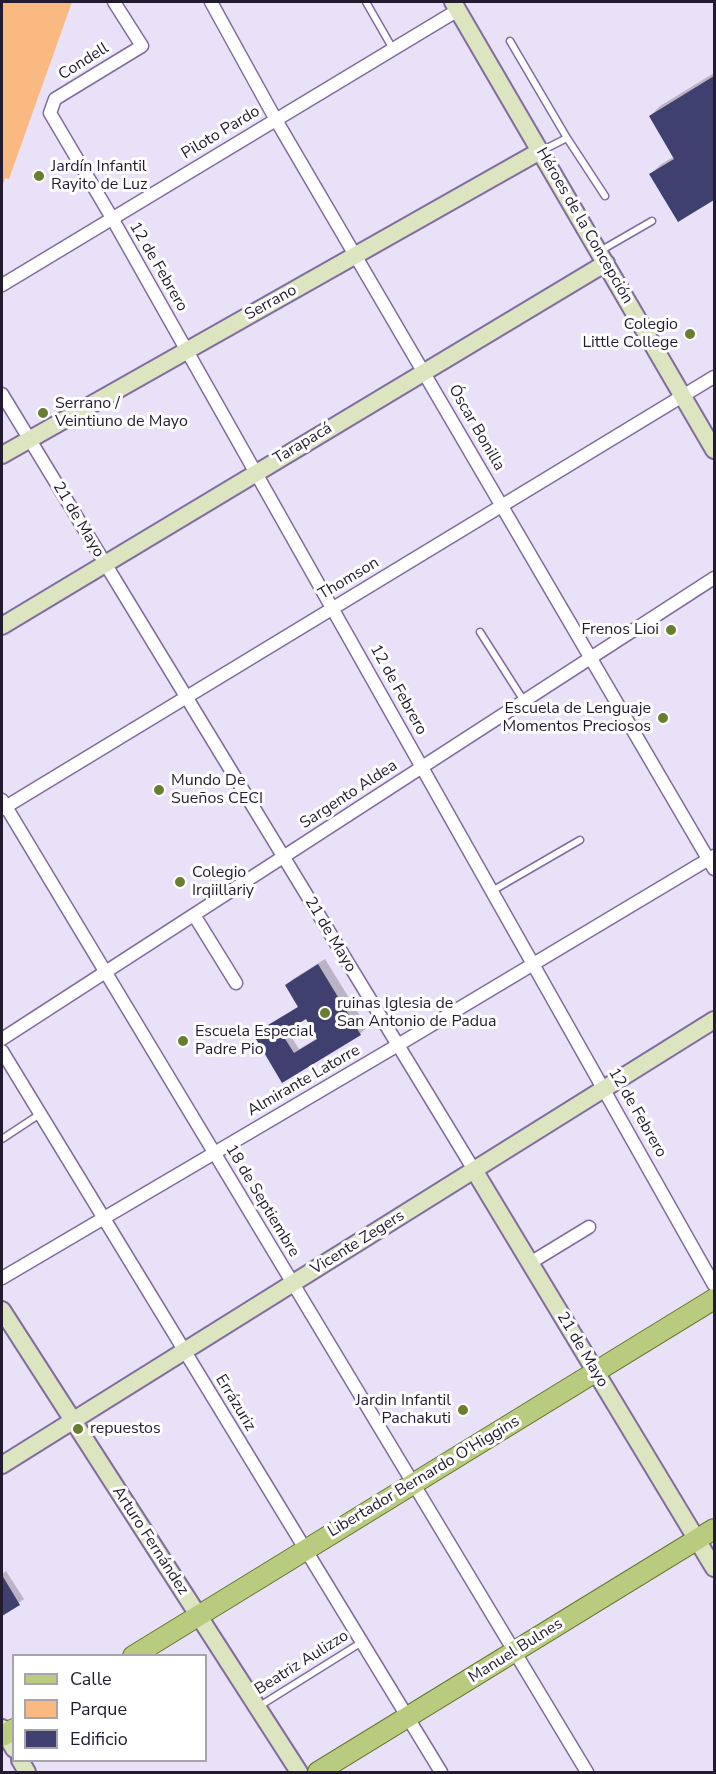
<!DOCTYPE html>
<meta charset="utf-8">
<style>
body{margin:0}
#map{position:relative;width:716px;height:1774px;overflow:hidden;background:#e9e1f8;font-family:"Nunito Sans",sans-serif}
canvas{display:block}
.frame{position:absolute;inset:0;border:3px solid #231b30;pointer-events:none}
.legend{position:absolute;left:12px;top:1654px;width:195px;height:108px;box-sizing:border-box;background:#fff;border:2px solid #a7a4ac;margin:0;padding:8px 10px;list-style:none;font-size:18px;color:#231b30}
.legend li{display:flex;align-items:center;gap:12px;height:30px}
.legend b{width:30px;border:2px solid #a7a4ac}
</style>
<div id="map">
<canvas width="716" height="1774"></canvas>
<div class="frame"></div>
<ul class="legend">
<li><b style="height:8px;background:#b9cb7f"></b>Calle</li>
<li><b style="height:16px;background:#fab980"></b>Parque</li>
<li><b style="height:16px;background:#404070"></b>Edificio</li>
</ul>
</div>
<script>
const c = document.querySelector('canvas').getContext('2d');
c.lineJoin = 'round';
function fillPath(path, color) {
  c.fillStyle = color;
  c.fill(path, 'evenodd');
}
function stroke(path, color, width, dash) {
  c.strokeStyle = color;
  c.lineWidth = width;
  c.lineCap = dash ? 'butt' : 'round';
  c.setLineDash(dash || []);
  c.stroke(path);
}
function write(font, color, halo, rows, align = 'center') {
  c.font = font + ' "Nunito Sans",sans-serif';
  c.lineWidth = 6;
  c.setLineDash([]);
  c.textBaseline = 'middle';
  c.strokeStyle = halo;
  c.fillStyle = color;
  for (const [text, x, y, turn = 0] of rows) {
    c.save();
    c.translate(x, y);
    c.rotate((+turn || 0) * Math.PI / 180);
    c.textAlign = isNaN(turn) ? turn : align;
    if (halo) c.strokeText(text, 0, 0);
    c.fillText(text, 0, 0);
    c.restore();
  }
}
fillPath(new Path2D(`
 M 2,2 L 72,2 L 9,179 L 5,178 L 2,188 Z`), '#fab980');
fillPath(new Path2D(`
 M 714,73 L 714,198 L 678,220 L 651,174 L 660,165 L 675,156 L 650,116 L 660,106 Z
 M 325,959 L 367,1027 L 360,1034 L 283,1081 L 255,1034 L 299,1006 L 286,985 L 293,979 ZM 306,1017 L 318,1038 L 299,1049 L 286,1029 Z
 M 6,1571 L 24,1599 L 2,1615 L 2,1574 Z`), '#0003');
fillPath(new Path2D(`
 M 714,76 L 714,200 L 678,222 L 649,174 L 674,159 L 649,116 Z
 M 318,964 L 361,1035 L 282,1083 L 253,1034 L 298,1007 L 285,985 ZM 306,1019 L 317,1039 L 294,1053 L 282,1034 Z
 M 2,1575 L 20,1605 L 2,1616 Z`), '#404070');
const lane = new Path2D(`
 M 366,2 L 393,49
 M 510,41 L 567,138 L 541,151
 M 567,138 L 605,196
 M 600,251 L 652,221
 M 480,632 L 524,701
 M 492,891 L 580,840
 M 2,1139 L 40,1114
 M 258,1707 L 362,1642`);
const street = new Path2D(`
 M 114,2 L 142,46 L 55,99 L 50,113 L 112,218 L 714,1285
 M 211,2 L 276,120 L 714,869
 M 2,285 L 458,10
 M 2,394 L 474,1170
 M 2,800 L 587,1772
 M 2,809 L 714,377
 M 194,915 L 236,983
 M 2,1039 L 714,578
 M 2,1051 L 441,1772
 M 530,1263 L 589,1227
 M 2,1278 L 398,1045 L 714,856`);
const secondary = new Path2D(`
 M 453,2 L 714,450
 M 2,455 L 540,151
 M 2,626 L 606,263
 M 474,1170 L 714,1568
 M 2,1310 L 299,1772
 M 2,1465 L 714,1020
 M 2,1728 L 14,1749
 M 20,1760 L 27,1772`);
const primary = new Path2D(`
 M 133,1656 L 714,1299
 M 2,1736 L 14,1729
 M 318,1772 L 714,1529`);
stroke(lane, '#806c9f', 9);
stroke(street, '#806c9f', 15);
stroke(secondary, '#806c9f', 20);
stroke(primary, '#67772c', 22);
stroke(lane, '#fff', 6);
stroke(street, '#fff', 12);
stroke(secondary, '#dce5bf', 16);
stroke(primary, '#b9cb7f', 20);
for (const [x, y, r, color] of [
 [39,176,6,"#6a7e2f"],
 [690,334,6,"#6a7e2f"],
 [43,413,6,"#6a7e2f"],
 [671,630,6,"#6a7e2f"],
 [663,718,6,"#6a7e2f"],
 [159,790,6,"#6a7e2f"],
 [180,882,6,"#6a7e2f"],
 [325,1013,6,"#6a7e2f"],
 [183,1041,6,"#6a7e2f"],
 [463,1410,6,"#6a7e2f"],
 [78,1429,6,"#6a7e2f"]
]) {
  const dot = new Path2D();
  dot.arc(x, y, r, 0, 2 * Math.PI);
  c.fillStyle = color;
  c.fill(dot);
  stroke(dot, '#fff', 2);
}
write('16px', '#231b30', '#fff', [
 ["Condell",84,62,-32],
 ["Piloto Pardo",221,133,-31],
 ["Héroes de la Concepción",584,226,60],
 ["12 de Febrero",158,267,60],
 ["Serrano",271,303,-29],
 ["Óscar Bonilla",476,428,60],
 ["Tarapacá",303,444,-31],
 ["21 de Mayo",78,520,59],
 ["Thomson",349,579,-31],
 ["12 de Febrero",398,690,61],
 ["Sargento Aldea",349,795,-33],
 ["21 de Mayo",330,935,59],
 ["Almirante Latorre",304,1081,-30],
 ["12 de Febrero",637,1113,60],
 ["18 de Septiembre",262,1201,59],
 ["Vicente Zegers",358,1243,-32],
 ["21 de Mayo",582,1350,59],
 ["Errázuriz",235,1403,59],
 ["Libertador Bernardo O'Higgins",424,1477,-31],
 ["Arturo Fernández",150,1541,57],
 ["Manuel Bulnes",516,1651,-32],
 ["Beatriz Aulizzo",302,1663,-32]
]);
write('16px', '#231b30', '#fff', [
 ["Jardín Infantil",51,167],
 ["Rayito de Luz",51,185],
 ["Colegio",678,325,"right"],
 ["Little College",678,343,"right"],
 ["Serrano /",55,404],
 ["Veintiuno de Mayo",55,422],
 ["Frenos Lioi",659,630,"right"],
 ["Escuela de Lenguaje",651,709,"right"],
 ["Momentos Preciosos",651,727,"right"],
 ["Mundo De",171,781],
 ["Sueños CECI",171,799],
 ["Colegio",192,873],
 ["Irqiillariy",192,891],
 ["ruinas Iglesia de",337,1004],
 ["San Antonio de Padua",337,1022],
 ["Escuela Especial",195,1032],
 ["Padre Pio",195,1050],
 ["Jardin Infantil",451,1401,"right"],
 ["Pachakuti",451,1419,"right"],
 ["repuestos",90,1429]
], 'left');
</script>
